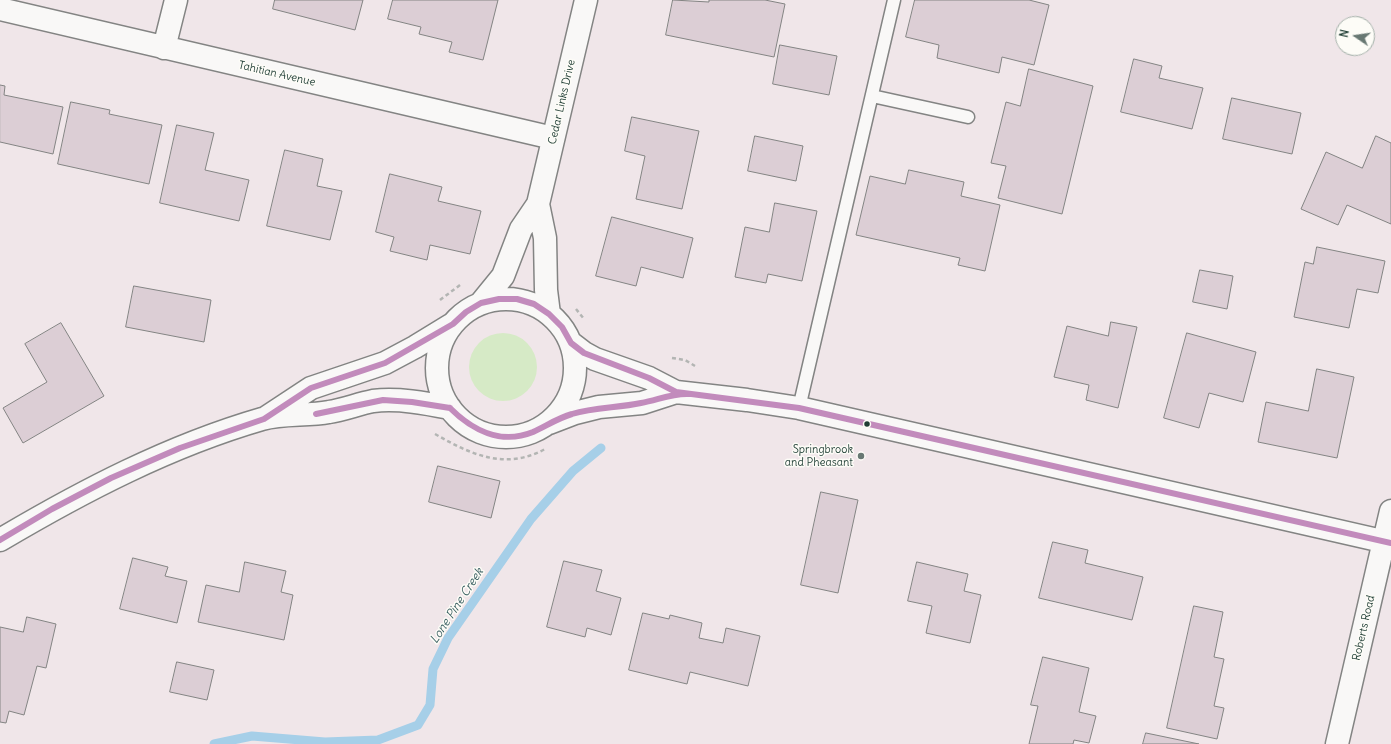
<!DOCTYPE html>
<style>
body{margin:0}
#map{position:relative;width:1391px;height:744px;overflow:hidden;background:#f0e6e9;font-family:Delius,sans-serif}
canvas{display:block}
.north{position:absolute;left:1335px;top:16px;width:40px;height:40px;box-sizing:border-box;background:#fdfcf7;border:1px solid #a4b0a9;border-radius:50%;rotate:283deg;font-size:11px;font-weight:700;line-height:16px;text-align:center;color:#1f3d34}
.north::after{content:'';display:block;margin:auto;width:14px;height:18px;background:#687873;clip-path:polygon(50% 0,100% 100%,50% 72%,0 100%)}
</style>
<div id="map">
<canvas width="1391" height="744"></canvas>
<div class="north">N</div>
</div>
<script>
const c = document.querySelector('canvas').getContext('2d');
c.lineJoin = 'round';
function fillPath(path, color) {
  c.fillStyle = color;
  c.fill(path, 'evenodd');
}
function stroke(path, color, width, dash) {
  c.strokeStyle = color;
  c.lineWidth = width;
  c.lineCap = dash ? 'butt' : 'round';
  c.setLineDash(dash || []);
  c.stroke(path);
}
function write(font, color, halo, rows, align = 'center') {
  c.font = font + ' Delius,sans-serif';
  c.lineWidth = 3;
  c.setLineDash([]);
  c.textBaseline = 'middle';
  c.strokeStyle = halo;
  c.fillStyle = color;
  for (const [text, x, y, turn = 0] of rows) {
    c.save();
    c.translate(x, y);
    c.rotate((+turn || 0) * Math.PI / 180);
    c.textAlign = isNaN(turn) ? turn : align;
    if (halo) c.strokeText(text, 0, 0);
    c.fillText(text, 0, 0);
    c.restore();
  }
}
fillPath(new Path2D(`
 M469 367a34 34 0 1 1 68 0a34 34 0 1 1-68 0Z`), '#d6eac6');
stroke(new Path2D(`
 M 214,744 L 252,736 L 325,742 L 378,740 L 418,725 L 430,705 L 433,669 L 448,638 L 531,519 L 573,471 L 601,448`), '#a6cfe8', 9);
const building = new Path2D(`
 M 275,0 L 363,0 L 355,30 L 273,9 Z
 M 393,0 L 498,0 L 483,60 L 449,52 L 452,42 L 419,34 L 421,27 L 388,19 Z
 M 673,0 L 709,2 L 709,0 L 765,0 L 785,4 L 774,57 L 666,35 Z
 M 915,0 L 1029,0 L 1049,5 L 1034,65 L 1002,57 L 999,73 L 937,58 L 939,45 L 906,37 Z
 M 780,45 L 837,56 L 829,95 L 773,84 Z
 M 1134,59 L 1162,66 L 1159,78 L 1203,88 L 1192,129 L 1121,112 Z
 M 1029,69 L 1093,86 L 1062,214 L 998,198 L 1006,166 L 991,163 L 1006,102 L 1020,106 Z
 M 0,85 L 5,86 L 4,95 L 63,107 L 53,154 L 0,142 Z
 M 1232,98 L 1301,113 L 1292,154 L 1223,139 Z
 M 71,102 L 110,110 L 109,114 L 162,125 L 149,184 L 58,164 Z
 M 632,117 L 699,131 L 682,209 L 636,199 L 645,156 L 625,151 Z
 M 177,125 L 214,133 L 205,170 L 249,180 L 239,221 L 160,203 Z
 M 755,136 L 803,146 L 796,181 L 748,171 Z
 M 1376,136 L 1391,143 L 1391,224 L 1347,205 L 1338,225 L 1301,209 L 1326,152 L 1362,168 Z
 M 285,150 L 323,159 L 317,186 L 342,191 L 330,240 L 267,226 Z
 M 909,170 L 964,182 L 961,196 L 1000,205 L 985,271 L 958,265 L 960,258 L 856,235 L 870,176 L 905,184 Z
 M 390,174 L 442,187 L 438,201 L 481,211 L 470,254 L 430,245 L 427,260 L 390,251 L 394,237 L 376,232 Z
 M 775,203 L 817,211 L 802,281 L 768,274 L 766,283 L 735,277 L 745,227 L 769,232 Z
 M 612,217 L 693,238 L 683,278 L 641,267 L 636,286 L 596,276 Z
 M 1317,247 L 1385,261 L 1378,293 L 1357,289 L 1349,328 L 1294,317 L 1305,262 L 1313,264 Z
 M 1200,270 L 1233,276 L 1227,309 L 1193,302 Z
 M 134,286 L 211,300 L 204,342 L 126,327 Z
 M 1111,322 L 1137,327 L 1118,408 L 1086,400 L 1089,385 L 1054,377 L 1067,326 L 1108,336 Z
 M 61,323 L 104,396 L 23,443 L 3,408 L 47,382 L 25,344 Z
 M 1187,333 L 1256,352 L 1243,402 L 1209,393 L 1199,428 L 1164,418 Z
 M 1317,369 L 1354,377 L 1337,458 L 1258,442 L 1266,402 L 1308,411 Z
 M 438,466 L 500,481 L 491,518 L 429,502 Z
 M 821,492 L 858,500 L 838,593 L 801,585 Z
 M 1053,542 L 1088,550 L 1085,563 L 1143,577 L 1132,620 L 1039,598 Z
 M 133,558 L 168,567 L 165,576 L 187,581 L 177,623 L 120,609 Z
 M 564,561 L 602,570 L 596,591 L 621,598 L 611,635 L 587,628 L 585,637 L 547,627 Z
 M 245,562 L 286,571 L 281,592 L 293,595 L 284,640 L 198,622 L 206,585 L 239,592 Z
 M 917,562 L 968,574 L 964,591 L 981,595 L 970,643 L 926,633 L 932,606 L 908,601 Z
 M 1194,606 L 1223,612 L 1214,657 L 1224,659 L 1214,706 L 1224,708 L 1217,739 L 1167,728 Z
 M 643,613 L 669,619 L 670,615 L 702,623 L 699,638 L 723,643 L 726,628 L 760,636 L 748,686 L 690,672 L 687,684 L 629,670 Z
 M 27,617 L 56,624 L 46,668 L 37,666 L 24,715 L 9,711 L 6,723 L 0,722 L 0,627 L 23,632 Z
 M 1043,657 L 1089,668 L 1079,712 L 1096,716 L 1089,743 L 1074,740 L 1073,744 L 1029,744 L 1038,706 L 1031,705 Z
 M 177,662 L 214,670 L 207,700 L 170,692 Z
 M 1146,733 L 1199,744 L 1143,744 Z`);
fillPath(building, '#dcced5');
stroke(building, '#838483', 1);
const service = new Path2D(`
 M 872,96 L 968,117
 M 799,408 L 894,0`);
const minor = new Path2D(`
 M 0,9 L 553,138
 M 164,48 L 176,0
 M 1384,541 L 1391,511`);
const tertiary = new Path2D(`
 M 538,204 L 545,238 L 546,290 L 549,314
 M437 368a69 69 0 1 1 138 0a69 69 0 1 1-138 0Z
 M 481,303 L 503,276 L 521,229 L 538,204 L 586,0
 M 571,343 L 584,353 L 595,359 L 649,378 L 676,392 L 747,400 L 799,408 L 1391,543
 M 267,417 L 311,388 L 385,363 L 415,347 L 451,325
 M 549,423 L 575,413 L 599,407 L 642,403 L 676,392
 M 0,540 C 83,491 169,446 262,419 C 283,413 307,416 329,412 C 343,410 358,404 373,401 C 398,398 425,403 450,408
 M 1337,744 L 1384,541`);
stroke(service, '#838483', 15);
stroke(minor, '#838483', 25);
stroke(tertiary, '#838483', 25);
stroke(new Path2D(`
 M 440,300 L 460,285
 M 576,309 L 584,319
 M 672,358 L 685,360 L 695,366
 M 435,434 C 470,454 505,471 545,449`), '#b3b5b3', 2.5, [4, 3]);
stroke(service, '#f9f8f7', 12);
stroke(minor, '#f9f8f7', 22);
stroke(tertiary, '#f9f8f7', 22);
stroke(new Path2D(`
 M 450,408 C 472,430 501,445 533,432 C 546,426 558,418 572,414 C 594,407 618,408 641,403 C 658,400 672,393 689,394
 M 316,414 L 383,400 L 412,402 L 450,408
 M 0,540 L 52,509 L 111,478 L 180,448 L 264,419 L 311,388 L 385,363 L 453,324 L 466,312 L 481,303 L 499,299 L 517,299 L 534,304 L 549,314 L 562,327 L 571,343 L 584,353 L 649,378 L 676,392 L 799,408 L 1391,543`), '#c28bbc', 6);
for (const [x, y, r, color] of [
 [867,424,3.5,"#1f3d34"],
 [861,456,4,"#687873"]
]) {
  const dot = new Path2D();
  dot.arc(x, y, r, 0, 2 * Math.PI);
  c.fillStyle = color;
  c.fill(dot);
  stroke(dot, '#fdfcf7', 1.5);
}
write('11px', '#1f3d34', '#fdfcf7', [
 ["Tahitian Avenue",277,74,13],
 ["Cedar Links Drive",562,102,-77],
 ["Roberts Road",1364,628,-77]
]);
write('11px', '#1f3d34', '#fdfcf7', [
 ["Springbrook",853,450],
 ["and Pheasant",853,463]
], 'right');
write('italic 12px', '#395f61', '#fdfcf7', [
 ["Lone Pine Creek",457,606,-57]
]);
</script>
